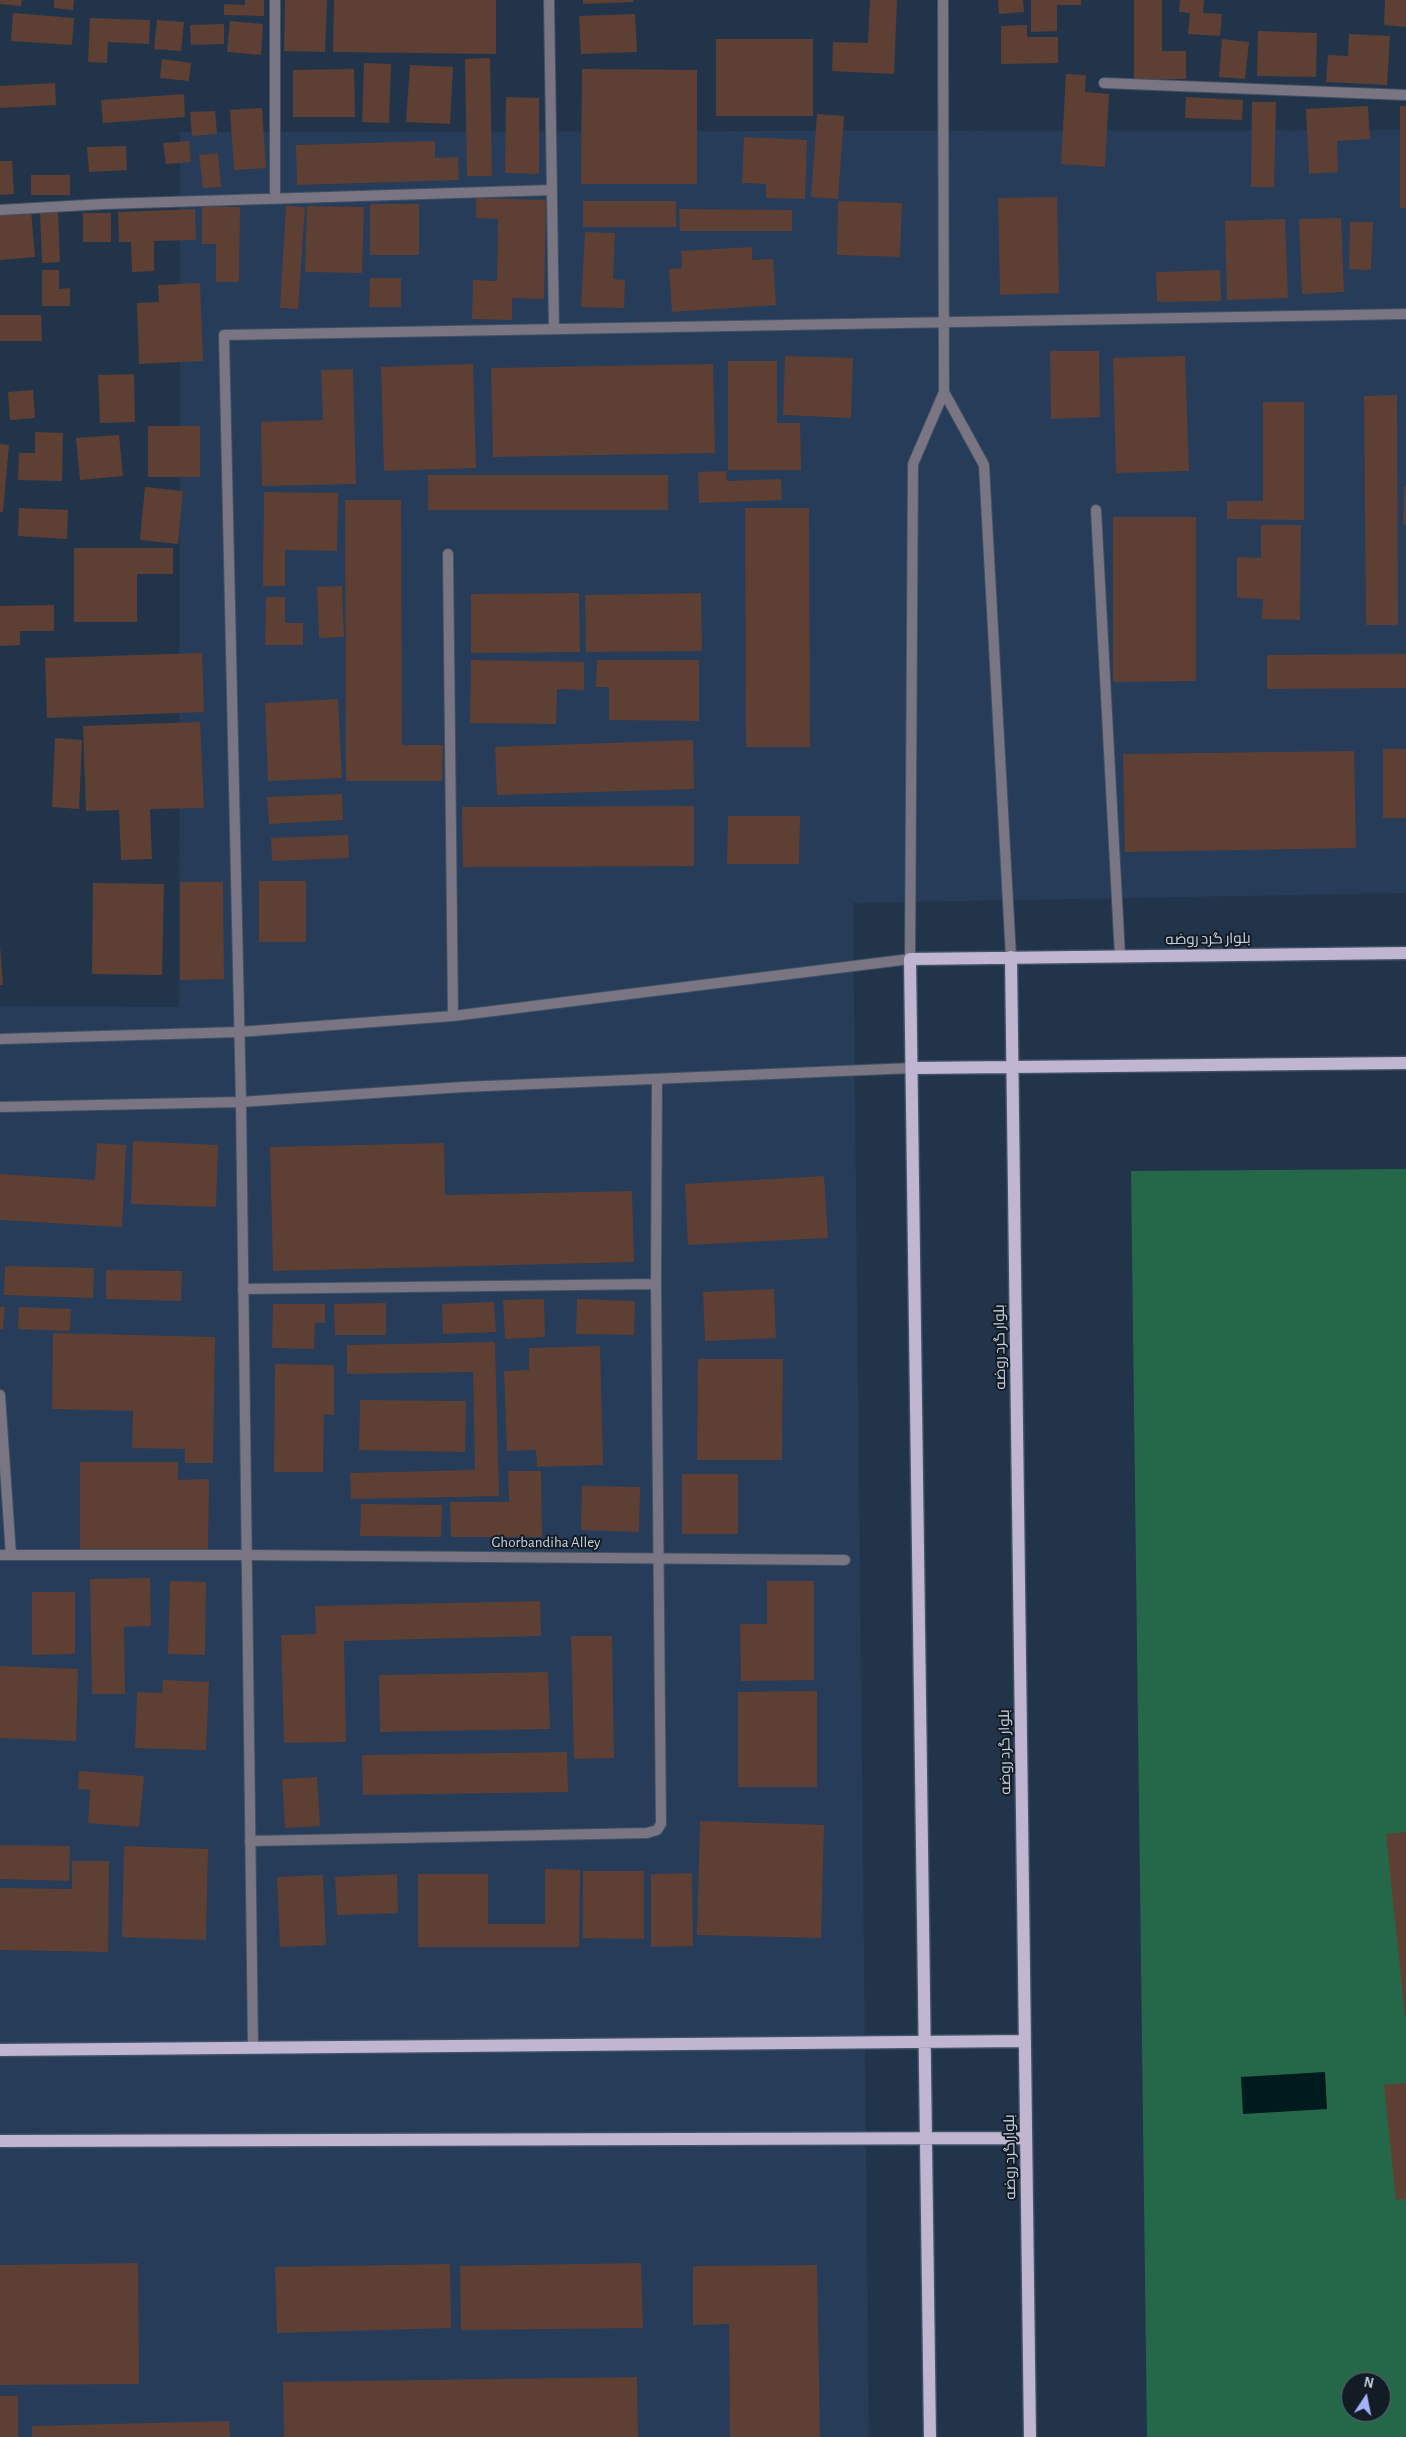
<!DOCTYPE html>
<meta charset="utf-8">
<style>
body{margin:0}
#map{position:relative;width:1406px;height:2437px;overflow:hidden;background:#22344a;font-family:"Alegreya Sans",sans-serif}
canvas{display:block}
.north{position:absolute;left:1341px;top:2372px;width:50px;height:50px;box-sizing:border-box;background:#131b25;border:1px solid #5b6571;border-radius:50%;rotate:11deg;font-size:14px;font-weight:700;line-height:20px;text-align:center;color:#c8d3e2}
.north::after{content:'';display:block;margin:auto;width:18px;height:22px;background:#a4b2fc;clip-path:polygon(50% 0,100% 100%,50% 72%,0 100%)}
</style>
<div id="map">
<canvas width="1406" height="2437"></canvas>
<div class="north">N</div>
</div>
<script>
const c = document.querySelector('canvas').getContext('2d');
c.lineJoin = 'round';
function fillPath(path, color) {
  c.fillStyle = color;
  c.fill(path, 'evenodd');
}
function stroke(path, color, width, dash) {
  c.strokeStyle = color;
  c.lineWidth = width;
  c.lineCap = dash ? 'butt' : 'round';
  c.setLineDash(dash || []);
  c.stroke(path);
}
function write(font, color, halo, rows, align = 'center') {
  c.font = font + ' "Alegreya Sans",Cairo,sans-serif';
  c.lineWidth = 4;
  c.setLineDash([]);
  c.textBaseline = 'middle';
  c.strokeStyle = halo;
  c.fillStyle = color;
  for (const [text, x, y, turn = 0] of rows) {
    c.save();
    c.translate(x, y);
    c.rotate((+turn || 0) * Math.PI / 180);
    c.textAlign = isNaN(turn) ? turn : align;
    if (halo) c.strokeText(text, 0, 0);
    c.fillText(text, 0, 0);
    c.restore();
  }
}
fillPath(new Path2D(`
 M 1406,130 L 1406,893 L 853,903 L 869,2437 L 0,2437 L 0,1006 L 179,1007 L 180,132 Z`), '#263c58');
fillPath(new Path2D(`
 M 1406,1169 L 1406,2437 L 1147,2437 L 1131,1171 ZM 1351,2382 L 1381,2382 L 1381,2412 L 1351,2412 Z`), '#246849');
fillPath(new Path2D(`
 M 1325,2072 L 1327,2109 L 1243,2114 L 1241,2077 Z`), '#001b1e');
fillPath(new Path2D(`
 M 0,0 L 22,0 L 21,6 L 0,4 Z
 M 54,0 L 74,0 L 73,10 L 54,8 Z
 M 245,0 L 264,0 L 264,16 L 224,15 L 224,4 L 245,5 Z
 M 285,0 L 327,0 L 325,52 L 284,51 Z
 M 334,0 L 496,0 L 496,54 L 333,52 Z
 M 583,0 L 633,0 L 633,2 L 583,4 Z
 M 870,0 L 897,0 L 894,74 L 832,71 L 833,42 L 868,43 Z
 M 998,0 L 1023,0 L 1024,12 L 999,14 Z
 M 1031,0 L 1081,0 L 1081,5 L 1057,5 L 1057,31 L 1031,32 Z
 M 1134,0 L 1162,0 L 1162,51 L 1186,51 L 1186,79 L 1134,79 Z
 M 1180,0 L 1204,0 L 1203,13 L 1222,14 L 1220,36 L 1188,34 L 1190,13 L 1179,12 Z
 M 1385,0 L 1406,0 L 1406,27 L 1384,25 Z
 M 13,13 L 74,18 L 72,45 L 11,41 Z
 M 635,14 L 637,52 L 581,54 L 579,16 Z
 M 90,18 L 150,20 L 149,44 L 108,42 L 107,63 L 88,62 Z
 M 157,20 L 184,22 L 181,51 L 154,49 Z
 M 230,21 L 263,24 L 261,55 L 227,52 Z
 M 224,24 L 224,44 L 191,45 L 190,25 Z
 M 1027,25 L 1027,37 L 1058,37 L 1058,63 L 1001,64 L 1001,26 Z
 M 1258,31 L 1317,33 L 1316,77 L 1257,76 Z
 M 1349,34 L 1390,36 L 1387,85 L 1326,82 L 1328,55 L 1348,56 Z
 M 716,39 L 813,39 L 813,116 L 716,116 Z
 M 1222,39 L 1249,42 L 1245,79 L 1219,77 Z
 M 490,58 L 492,176 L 467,176 L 465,59 Z
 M 162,59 L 191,63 L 189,81 L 160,78 Z
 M 364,63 L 391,64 L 389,123 L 362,122 Z
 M 410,65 L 453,67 L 450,124 L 406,122 Z
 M 354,69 L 355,117 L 293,117 L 293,70 Z
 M 582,69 L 697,70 L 697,184 L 581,184 Z
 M 1066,74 L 1086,75 L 1085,92 L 1109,94 L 1105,167 L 1061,164 Z
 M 55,83 L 56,105 L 0,108 L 0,86 Z
 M 184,94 L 185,117 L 103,123 L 101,100 Z
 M 506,97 L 539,98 L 539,174 L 505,173 Z
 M 1186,97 L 1243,100 L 1242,120 L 1185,118 Z
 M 1252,102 L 1276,102 L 1274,187 L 1251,187 Z
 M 1368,106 L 1370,139 L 1337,141 L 1338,172 L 1309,174 L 1306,109 Z
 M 1400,106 L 1406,106 L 1406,208 L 1400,208 Z
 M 262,108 L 266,168 L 234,170 L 230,110 Z
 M 215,111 L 217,134 L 192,136 L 190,112 Z
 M 817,114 L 844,116 L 838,199 L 811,197 Z
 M 744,137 L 807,140 L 805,199 L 766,198 L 766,184 L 742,183 Z
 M 189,141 L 191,162 L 166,164 L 163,143 Z
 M 435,141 L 435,158 L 458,157 L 459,180 L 297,185 L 296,145 Z
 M 126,146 L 127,170 L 89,172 L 87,147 Z
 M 218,153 L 221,187 L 203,188 L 199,155 Z
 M 0,161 L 12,161 L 14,194 L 0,195 Z
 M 31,175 L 70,175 L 70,195 L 31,195 Z
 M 1057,197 L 1059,293 L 1000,295 L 998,198 Z
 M 476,198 L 546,200 L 544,299 L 512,298 L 512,320 L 472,319 L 473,280 L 497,281 L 498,219 L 476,218 Z
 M 583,201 L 676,201 L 676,227 L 583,227 Z
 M 838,201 L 902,203 L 900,257 L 837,255 Z
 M 370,204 L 419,204 L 419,255 L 370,255 Z
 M 202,206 L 240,207 L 239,282 L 216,282 L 216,244 L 202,244 Z
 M 286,206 L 305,207 L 298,309 L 280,308 Z
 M 307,206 L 364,207 L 362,273 L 305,272 Z
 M 195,209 L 196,240 L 154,241 L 154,271 L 132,272 L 131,242 L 119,242 L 118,212 Z
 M 679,209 L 792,210 L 792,231 L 680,231 Z
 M 31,210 L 35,257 L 0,260 L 0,212 Z
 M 58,212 L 60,262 L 42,263 L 40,213 Z
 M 83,213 L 111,213 L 111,242 L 83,242 Z
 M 1341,218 L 1344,292 L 1302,294 L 1299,219 Z
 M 1285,219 L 1288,298 L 1227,300 L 1225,221 Z
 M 1350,222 L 1373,222 L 1371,270 L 1349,269 Z
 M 585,232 L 615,233 L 613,279 L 625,280 L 624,308 L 581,307 Z
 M 752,247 L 752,260 L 773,259 L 776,305 L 672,312 L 669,269 L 682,268 L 681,251 Z
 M 42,270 L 59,270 L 59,289 L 70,288 L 70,306 L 42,306 Z
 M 1220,270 L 1221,301 L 1157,302 L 1156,272 Z
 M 370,278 L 401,278 L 401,307 L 369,307 Z
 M 200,283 L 203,361 L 139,364 L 137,303 L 159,302 L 158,285 Z
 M 0,315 L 41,315 L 42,341 L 0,341 Z
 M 1050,351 L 1099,351 L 1100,417 L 1051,419 Z
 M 785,356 L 853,358 L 851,418 L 783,415 Z
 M 1185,356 L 1189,471 L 1116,473 L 1113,358 Z
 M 728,361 L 777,361 L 777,423 L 800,423 L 801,470 L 728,470 Z
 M 473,364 L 476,468 L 384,471 L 381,367 Z
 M 713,364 L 715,453 L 493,457 L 491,368 Z
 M 353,369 L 356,484 L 262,486 L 261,422 L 323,420 L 321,370 Z
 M 134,374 L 135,422 L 100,423 L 98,375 Z
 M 33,390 L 35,418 L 10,420 L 8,392 Z
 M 1397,395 L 1398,625 L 1366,625 L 1364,396 Z
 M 1263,402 L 1304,402 L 1304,520 L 1227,519 L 1227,501 L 1263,501 Z
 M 148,426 L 200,426 L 200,477 L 148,477 Z
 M 35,432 L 63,433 L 62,481 L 18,480 L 19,453 L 35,453 Z
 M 119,435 L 123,476 L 80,480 L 76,438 Z
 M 0,444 L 9,445 L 3,512 L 0,512 Z
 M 726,471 L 727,481 L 781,479 L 782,500 L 699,503 L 698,472 Z
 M 428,475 L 668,475 L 668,510 L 428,510 Z
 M 1404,486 L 1406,486 L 1406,525 L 1403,524 Z
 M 145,487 L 183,491 L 178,544 L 140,540 Z
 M 264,492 L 338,493 L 337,551 L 285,550 L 285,586 L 263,586 Z
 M 345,500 L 401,500 L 402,745 L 443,745 L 442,781 L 346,781 Z
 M 19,508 L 68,510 L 67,539 L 18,536 Z
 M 745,508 L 809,508 L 810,747 L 746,747 Z
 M 1113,517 L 1196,517 L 1196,681 L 1113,682 Z
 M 1261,525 L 1301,525 L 1300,620 L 1262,619 L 1263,599 L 1237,598 L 1237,557 L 1261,558 Z
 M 74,548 L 173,548 L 173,574 L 137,574 L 137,622 L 74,622 Z
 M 342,586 L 344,637 L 319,638 L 317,587 Z
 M 579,593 L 580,652 L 471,653 L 471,594 Z
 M 701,593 L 702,651 L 586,652 L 585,595 Z
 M 266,597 L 285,597 L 285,623 L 303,623 L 303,645 L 265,645 Z
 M 54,605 L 54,631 L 20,631 L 20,645 L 0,646 L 0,606 Z
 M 202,653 L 204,712 L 47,718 L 45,658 Z
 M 1406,654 L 1406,688 L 1267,689 L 1267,655 Z
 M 471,660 L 584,662 L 584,690 L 557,689 L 556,724 L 470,723 Z
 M 597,660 L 699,660 L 699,721 L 609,720 L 609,687 L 596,687 Z
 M 338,699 L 342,778 L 268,781 L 265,703 Z
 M 200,722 L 204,808 L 150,809 L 152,859 L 121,860 L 119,810 L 86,811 L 83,726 Z
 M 55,738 L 82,740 L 79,809 L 52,807 Z
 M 693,740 L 694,789 L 497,795 L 495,747 Z
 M 1383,749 L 1406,749 L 1406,818 L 1383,818 Z
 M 1354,751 L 1356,848 L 1125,852 L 1123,754 Z
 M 342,794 L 343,820 L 269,824 L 267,797 Z
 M 694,806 L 694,866 L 463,867 L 462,807 Z
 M 728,816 L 800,816 L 799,864 L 727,864 Z
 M 348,835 L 349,858 L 272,861 L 271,838 Z
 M 259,881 L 306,881 L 306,942 L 259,942 Z
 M 180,882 L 223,882 L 224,979 L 180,980 Z
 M 93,883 L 164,884 L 162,975 L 92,974 Z
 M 0,945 L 3,985 L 0,985 Z
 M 133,1141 L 218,1145 L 216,1207 L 131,1204 Z
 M 97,1143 L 126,1145 L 122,1227 L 0,1220 L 0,1174 L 95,1180 Z
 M 444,1143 L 445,1195 L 632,1191 L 634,1262 L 273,1271 L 270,1147 Z
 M 824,1176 L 828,1238 L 688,1245 L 685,1184 Z
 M 5,1266 L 94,1268 L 93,1298 L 4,1295 Z
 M 106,1270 L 182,1271 L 181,1301 L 106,1299 Z
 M 774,1289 L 776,1338 L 705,1341 L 703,1292 Z
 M 544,1299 L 545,1337 L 505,1339 L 503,1300 Z
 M 577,1299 L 635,1301 L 634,1335 L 576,1334 Z
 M 494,1302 L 496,1332 L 443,1334 L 442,1304 Z
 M 386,1303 L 386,1335 L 335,1335 L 334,1304 Z
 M 273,1304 L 325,1304 L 325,1323 L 315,1323 L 314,1349 L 272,1348 Z
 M 0,1307 L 5,1307 L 3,1329 L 0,1329 Z
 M 19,1307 L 71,1309 L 70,1331 L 18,1329 Z
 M 53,1333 L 215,1337 L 213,1463 L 185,1463 L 185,1449 L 132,1448 L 133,1411 L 52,1409 Z
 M 495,1342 L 499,1496 L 351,1499 L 350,1473 L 475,1470 L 473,1372 L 347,1374 L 347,1345 Z
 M 600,1346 L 603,1465 L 537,1467 L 536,1450 L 507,1451 L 504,1371 L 529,1370 L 529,1348 Z
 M 698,1359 L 783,1359 L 782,1460 L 697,1460 Z
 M 275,1364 L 334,1365 L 334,1415 L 324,1414 L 323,1472 L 274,1472 Z
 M 360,1400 L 466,1401 L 465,1452 L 359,1450 Z
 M 80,1462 L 178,1462 L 178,1480 L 209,1479 L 208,1550 L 80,1550 Z
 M 508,1471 L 541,1471 L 542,1537 L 451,1537 L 450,1502 L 509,1502 Z
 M 682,1474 L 738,1474 L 738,1534 L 682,1534 Z
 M 582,1486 L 640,1487 L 639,1532 L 581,1530 Z
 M 361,1504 L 442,1505 L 441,1537 L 360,1536 Z
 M 150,1578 L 151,1626 L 124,1627 L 125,1694 L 92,1694 L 90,1579 Z
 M 170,1581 L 206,1582 L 205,1655 L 168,1654 Z
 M 767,1581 L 814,1581 L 814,1680 L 741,1681 L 740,1624 L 767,1624 Z
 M 32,1592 L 75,1592 L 75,1654 L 32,1655 Z
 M 540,1601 L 541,1636 L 344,1641 L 346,1742 L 284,1743 L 281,1635 L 316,1634 L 315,1606 Z
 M 571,1636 L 612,1636 L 614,1758 L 574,1759 Z
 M 0,1666 L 78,1669 L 76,1741 L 0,1738 Z
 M 548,1672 L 550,1729 L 380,1732 L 379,1675 Z
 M 163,1680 L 209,1682 L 206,1750 L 135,1748 L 137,1692 L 162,1693 Z
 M 817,1691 L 817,1787 L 738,1787 L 738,1692 Z
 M 567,1752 L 568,1792 L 363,1795 L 362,1755 Z
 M 79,1771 L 144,1776 L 139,1827 L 88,1823 L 90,1790 L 78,1789 Z
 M 317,1777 L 320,1826 L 285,1828 L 282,1779 Z
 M 700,1821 L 824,1825 L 821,1938 L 697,1935 Z
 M 1406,1832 L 1406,2016 L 1405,2016 L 1386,1834 Z
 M 0,1845 L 70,1846 L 69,1881 L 0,1879 Z
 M 124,1846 L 208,1849 L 206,1940 L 122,1937 Z
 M 72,1861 L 109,1861 L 108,1952 L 0,1950 L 0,1888 L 72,1889 Z
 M 545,1869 L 580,1870 L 579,1947 L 418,1947 L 418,1874 L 488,1874 L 488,1924 L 545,1924 Z
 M 583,1871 L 644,1871 L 644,1939 L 583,1938 Z
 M 692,1873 L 693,1946 L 651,1947 L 651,1874 Z
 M 397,1874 L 398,1913 L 337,1915 L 335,1877 Z
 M 323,1875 L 326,1945 L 280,1947 L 277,1877 Z
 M 1406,2083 L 1406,2199 L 1396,2200 L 1384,2085 Z
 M 138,2263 L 139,2384 L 0,2385 L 0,2265 Z
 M 641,2263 L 643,2328 L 461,2330 L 460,2266 Z
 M 450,2264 L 451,2328 L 277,2333 L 275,2267 Z
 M 817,2265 L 820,2437 L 730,2437 L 729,2324 L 693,2325 L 693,2266 Z
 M 637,2377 L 638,2437 L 284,2437 L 283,2382 Z
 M 0,2396 L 18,2396 L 18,2437 L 0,2437 Z
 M 229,2421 L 230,2437 L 32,2437 L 32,2426 Z`), '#5e3f34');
const pedestrian = new Path2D(`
 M 243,1289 L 656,1284
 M 247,1555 L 845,1560
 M 250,1841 L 647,1833 L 657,1830 L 661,1824 L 656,1284 L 657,1079`);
const minor = new Path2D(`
 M 275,0 L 275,199
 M 549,0 L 554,329
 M 1104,83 L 1406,95
 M 0,210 L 104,204 L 552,190
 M 944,392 L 984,465 L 1011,957
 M 1096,510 L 1120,956
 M 448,554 L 453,1016
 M 0,1039 L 239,1032 L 453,1016 L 910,959 L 913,464 L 944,392 L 943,0
 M 0,1107 L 241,1102 L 463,1087 L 912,1068
 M 0,1395 L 11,1555
 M 0,1555 L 247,1555
 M 253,2048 L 241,1102 L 224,335 L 1406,314`);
const primary = new Path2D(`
 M 1011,957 L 1030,2437
 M 912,1068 L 1406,1063
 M 0,2050 L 1025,2041
 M 0,2141 L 1026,2138
 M 930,2437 L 910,959 L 1406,953`);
stroke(pedestrian, '#405165', 12);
stroke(minor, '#405165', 12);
stroke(primary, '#405165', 15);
stroke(pedestrian, '#7a7582', 10);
stroke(minor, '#7a7582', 10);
stroke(primary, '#c1b6d2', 12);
write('15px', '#c8d3e2', '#131b25', [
 ["بلوار گرد روضه",1208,939,-1],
 ["بلوار گرد روضه",1000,1347,-91],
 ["Ghorbandiha Alley",546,1542],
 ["بلوار گرد روضه",1005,1752,-91],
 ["بلوار گرد روضه",1010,2157,-91]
]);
</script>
